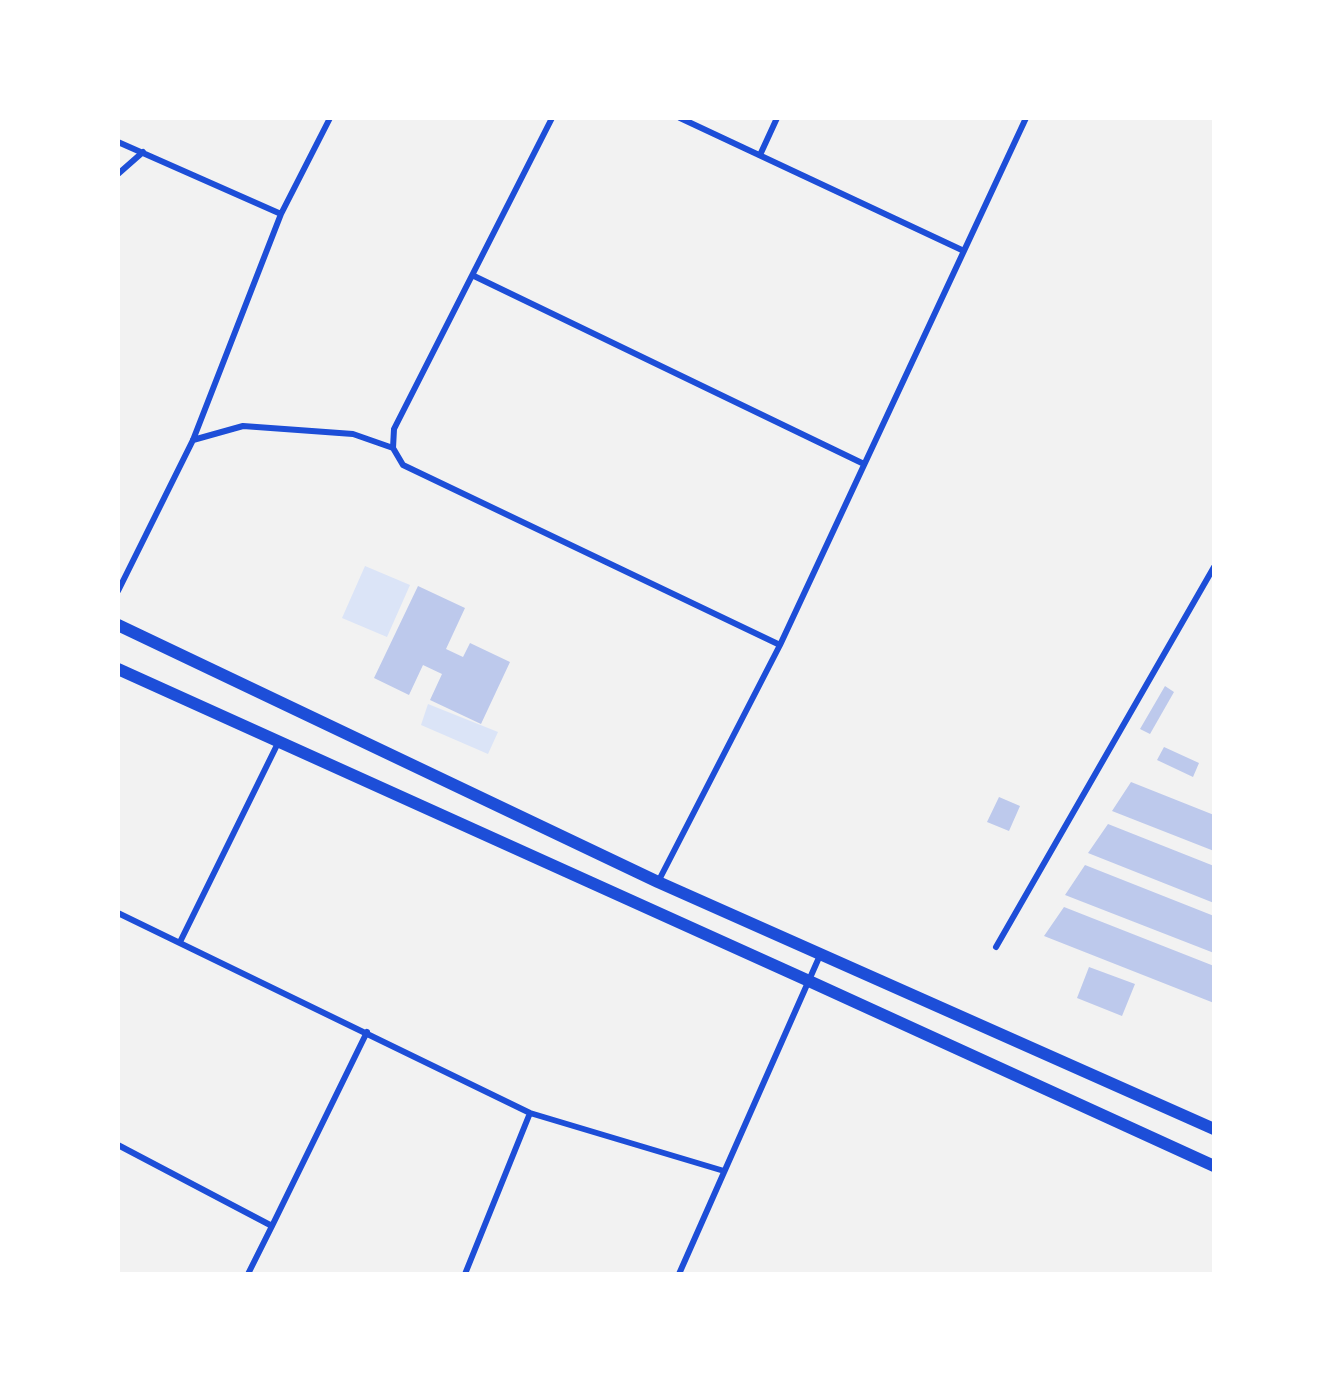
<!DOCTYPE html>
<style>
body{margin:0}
#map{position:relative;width:1332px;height:1392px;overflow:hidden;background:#f2f2f2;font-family:Raleway,sans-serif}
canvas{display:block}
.frame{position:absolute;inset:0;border:120px solid #fff;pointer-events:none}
</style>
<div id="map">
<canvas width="1332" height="1392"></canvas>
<div class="frame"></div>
</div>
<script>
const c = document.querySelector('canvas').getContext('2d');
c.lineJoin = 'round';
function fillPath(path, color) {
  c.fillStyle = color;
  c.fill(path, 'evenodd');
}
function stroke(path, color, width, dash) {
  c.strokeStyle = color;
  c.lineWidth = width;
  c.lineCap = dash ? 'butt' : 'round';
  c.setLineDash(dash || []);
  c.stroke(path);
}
fillPath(new Path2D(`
 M 365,566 L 410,585 L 387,637 L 342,618 Z
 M 428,704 L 498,732 L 488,754 L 421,725 Z`), '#dbe4f7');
fillPath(new Path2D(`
 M 418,586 L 465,608 L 446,649 L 463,657 L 470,643 L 510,662 L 481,724 L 430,700 L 442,674 L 423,665 L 409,695 L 374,678 Z
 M 1165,686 L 1174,692 L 1150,734 L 1140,729 Z
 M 1164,747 L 1199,763 L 1193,777 L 1157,760 Z
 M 1131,782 L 1214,815 L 1214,851 L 1112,811 Z
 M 999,797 L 1020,806 L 1009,831 L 987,822 Z
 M 1108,824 L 1214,866 L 1214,903 L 1088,853 Z
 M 1085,865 L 1214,916 L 1214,953 L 1065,895 Z
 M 1064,907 L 1214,966 L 1214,1003 L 1044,936 Z
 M 1089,967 L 1135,984 L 1122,1016 L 1077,998 Z`), '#bdc9ec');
stroke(new Path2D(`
 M 552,118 L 394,429 L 393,448 L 403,465 L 780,645
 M 680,118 L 964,251
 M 118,142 L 281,214 L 193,440 L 118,591
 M 760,155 L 777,118
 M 118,174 L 143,152
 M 281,214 L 330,118
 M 474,276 L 864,464
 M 193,440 L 243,426 L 353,434 L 393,448
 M 658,882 L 780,645 L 1026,118
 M 118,913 L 530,1113 L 724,1171
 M 180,942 L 279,741
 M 996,947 L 1214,567
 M 118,1145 L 272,1226 L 367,1032
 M 248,1274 L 272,1226
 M 465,1274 L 530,1113
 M 679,1274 L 821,953`), '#1d4ed8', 6);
stroke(new Path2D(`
 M 118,625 L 658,882 L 1214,1129
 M 118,669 L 809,981 L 1214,1166`), '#1d4ed8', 12);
</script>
